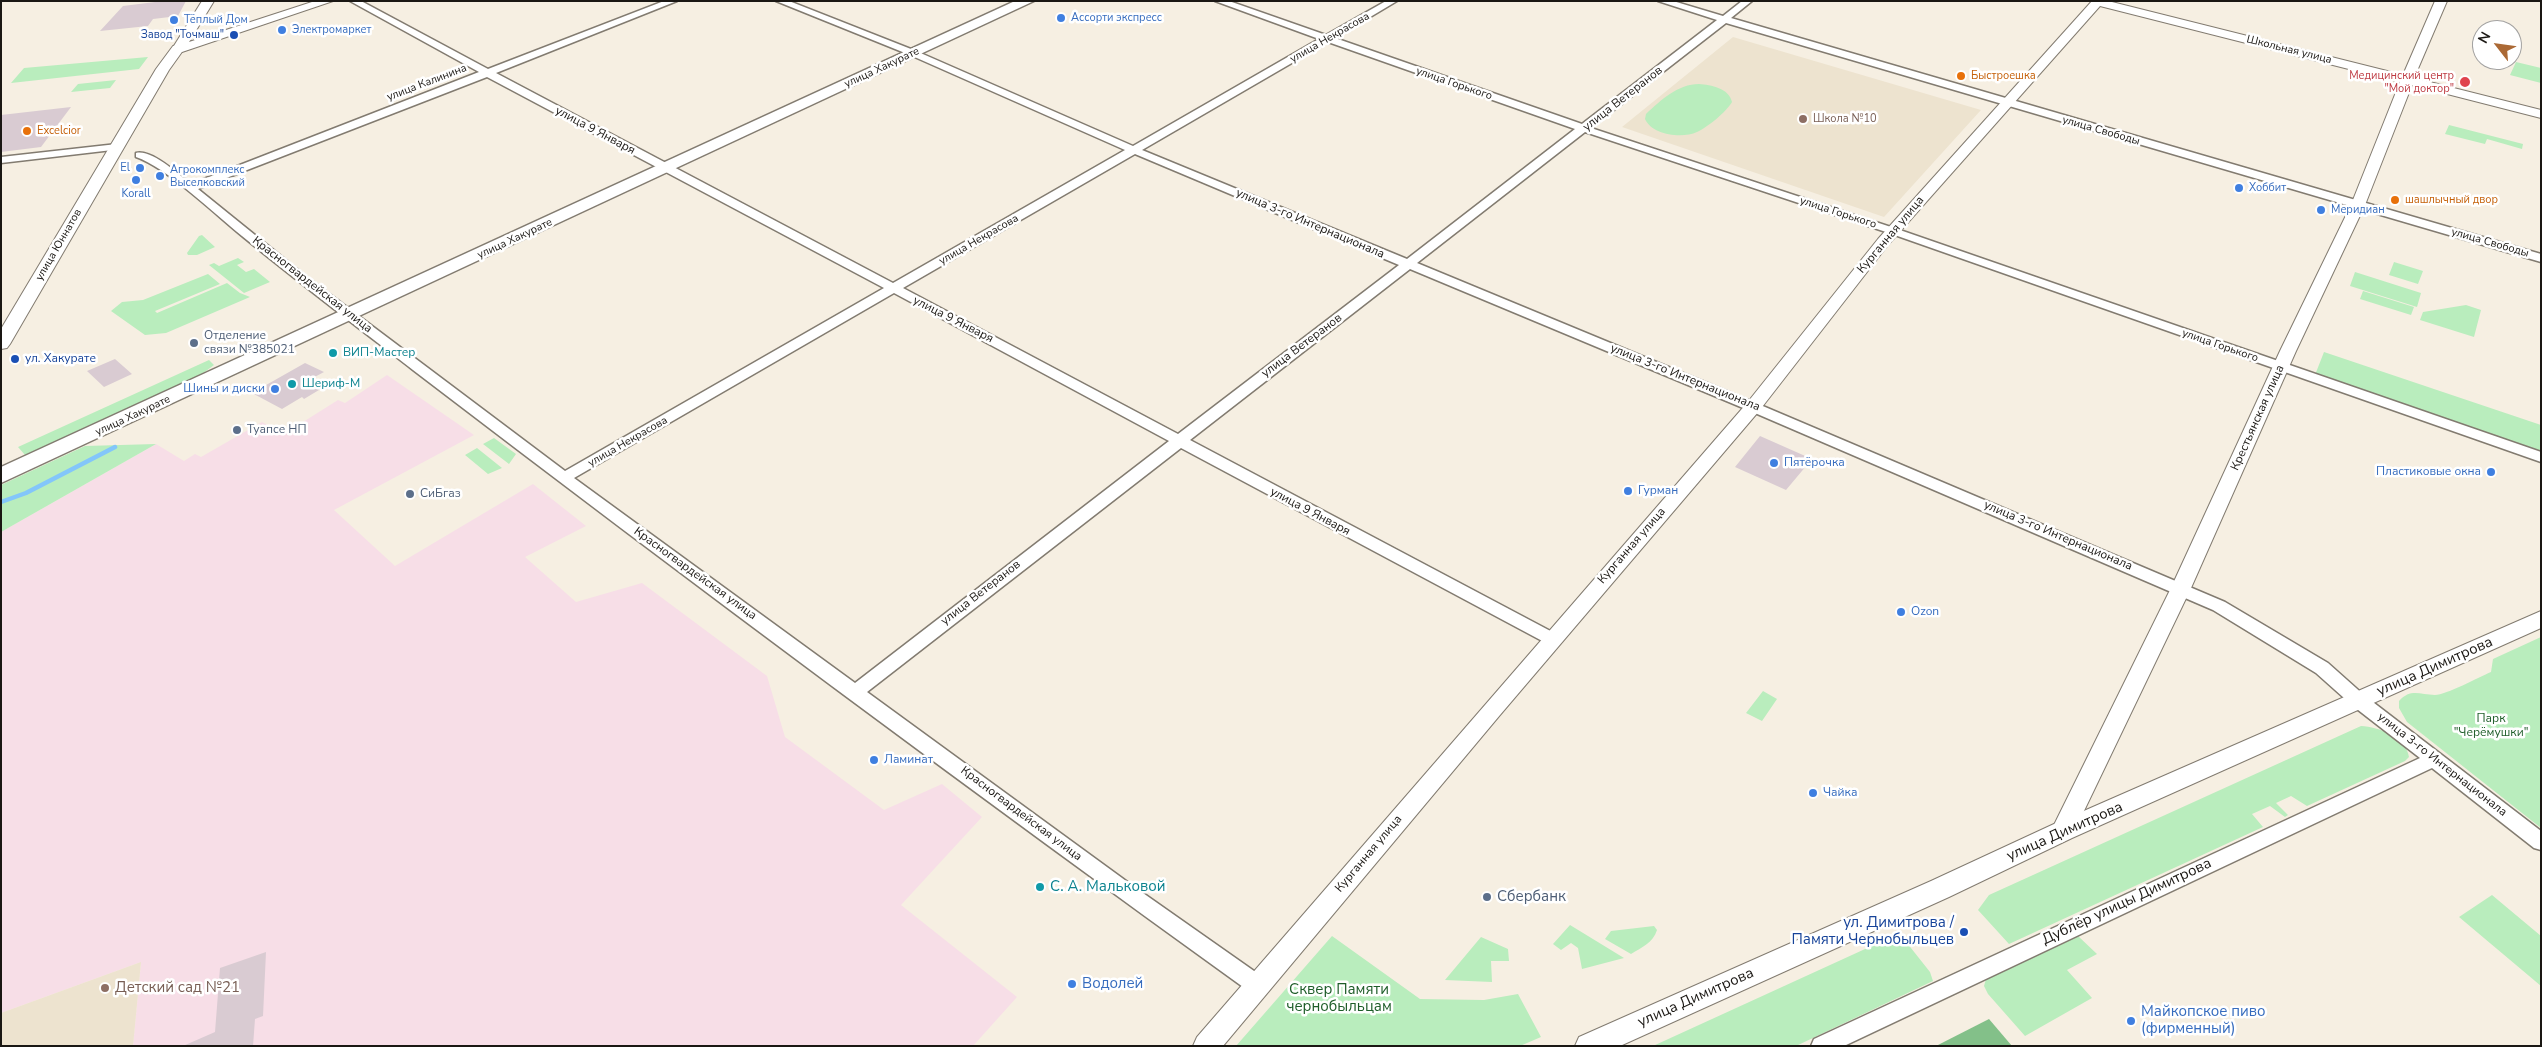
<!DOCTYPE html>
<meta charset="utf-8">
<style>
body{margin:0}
#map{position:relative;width:2542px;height:1047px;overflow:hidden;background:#f6efe2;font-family:"Nunito Sans",sans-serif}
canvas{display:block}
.frame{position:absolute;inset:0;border:2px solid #1a1713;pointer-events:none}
.north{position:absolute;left:2472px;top:20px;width:50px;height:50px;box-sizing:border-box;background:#fff;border:1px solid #a3a2a1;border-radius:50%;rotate:300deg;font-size:14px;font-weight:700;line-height:20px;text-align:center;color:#1a1713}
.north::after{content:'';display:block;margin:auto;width:18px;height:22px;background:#ab6935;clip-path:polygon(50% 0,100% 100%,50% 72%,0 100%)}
</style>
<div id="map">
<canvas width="2542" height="1047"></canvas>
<div class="frame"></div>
<div class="north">N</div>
</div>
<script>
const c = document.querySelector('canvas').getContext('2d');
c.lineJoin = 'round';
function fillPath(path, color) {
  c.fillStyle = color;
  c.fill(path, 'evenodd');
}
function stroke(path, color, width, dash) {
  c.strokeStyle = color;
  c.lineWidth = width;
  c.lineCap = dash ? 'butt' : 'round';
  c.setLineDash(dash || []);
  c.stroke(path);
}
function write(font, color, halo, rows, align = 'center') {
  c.font = font + ' "Nunito Sans",sans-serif';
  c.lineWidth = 5;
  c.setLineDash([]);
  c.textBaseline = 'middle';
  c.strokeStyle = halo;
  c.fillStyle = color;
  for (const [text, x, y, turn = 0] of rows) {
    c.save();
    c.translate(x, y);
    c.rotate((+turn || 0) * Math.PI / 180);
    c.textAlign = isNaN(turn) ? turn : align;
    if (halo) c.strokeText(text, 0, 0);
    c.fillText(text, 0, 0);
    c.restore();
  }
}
fillPath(new Path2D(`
 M 387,375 L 474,435 L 334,510 L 395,566 L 533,484 L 586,526 L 525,557 L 576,602 L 642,583 L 767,676 L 785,737 L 884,810 L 942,784 L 982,817 L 901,905 L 1017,997 L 973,1046 L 133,1046 L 141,962 L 1,1013 L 1,532 L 156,444 L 184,461 L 195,454 L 201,457 L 262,422 L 284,434 L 338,400 L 345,403 Z`), '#f7dee7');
fillPath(new Path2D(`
 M 1733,37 L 1981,110 L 1884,217 L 1622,127 Z
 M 141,962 L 133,1046 L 1,1046 L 1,1013 Z`), '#ede3cf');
fillPath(new Path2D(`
 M 148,57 L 139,69 L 11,83 L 24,68 Z
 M 2516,62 L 2541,68 L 2541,83 L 2510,75 Z
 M 116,80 L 110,88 L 71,92 L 78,84 Z
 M 1699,84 C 1711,85 1729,88 1732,102 C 1726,112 1708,127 1697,132 C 1682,139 1652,135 1645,119 L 1646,114 C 1661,100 1678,84 1699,84 Z
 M 2449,125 L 2523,144 L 2522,149 L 2487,139 L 2485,144 L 2445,134 Z
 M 202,235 L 215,247 L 197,255 L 188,255 L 187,253 L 199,236 Z
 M 238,258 L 244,262 L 237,265 L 246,272 L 254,269 L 270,282 L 244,293 L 209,265 L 214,263 L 219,266 Z
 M 2394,262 L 2423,271 L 2418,284 L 2389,275 Z
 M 2355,272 L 2421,293 L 2417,307 L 2350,286 Z
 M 208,274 L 220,284 L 155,311 L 157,313 L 227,283 L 240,293 L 250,297 L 166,333 L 145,335 L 111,311 L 122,302 L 143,300 Z
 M 2363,291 L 2414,307 L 2411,315 L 2360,299 Z
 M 2466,305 L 2481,310 L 2474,337 L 2420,320 L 2423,312 Z
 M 2324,352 L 2541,425 L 2541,452 L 2315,375 Z
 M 209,360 L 214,365 L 202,374 L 25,455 L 18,447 Z
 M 494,438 L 516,454 L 509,464 L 483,444 Z
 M 156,444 L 1,532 L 1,485 L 85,446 Z
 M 477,448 L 502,468 L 488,474 L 465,455 Z
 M 2541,637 L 2541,828 L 2407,722 L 2399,708 L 2399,701 C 2411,688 2420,695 2435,695 C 2446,695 2479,677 2491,672 L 2493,659 Z
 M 1763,691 L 1777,699 L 1762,721 L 1746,713 Z
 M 2361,726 C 2379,727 2406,737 2409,757 L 2405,761 L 2307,806 L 2291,796 L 2276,803 L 2288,815 L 2285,817 L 2270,806 L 2252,814 L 2263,827 L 2009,944 L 1978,910 L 1989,895 Z
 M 2492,895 L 2541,936 L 2541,986 L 2459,917 Z
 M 1570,925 L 1624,958 L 1582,969 L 1578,948 L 1571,943 L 1561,950 L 1553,944 Z
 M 1654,926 L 1657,930 C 1653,943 1642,947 1631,954 L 1605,939 L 1611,931 Z
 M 1332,936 L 1420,999 L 1484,1000 L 1518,994 L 1541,1037 L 1520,1046 L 1236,1046 Z
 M 2078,936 L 2097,954 L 2067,970 L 2092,998 L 2025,1036 L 1988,994 L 1984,986 L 1986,979 Z
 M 1481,937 L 1508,949 L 1509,961 L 1491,961 L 1492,982 L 1445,980 Z
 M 1907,943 L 1930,972 L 1933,981 L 1796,1046 L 1653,1046 L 1876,944 Z`), '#b9edbd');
fillPath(new Path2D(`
 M 1989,1019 L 2012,1046 L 1936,1046 Z`), '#83c089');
stroke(new Path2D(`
 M 1,502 L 26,493 L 115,447`), '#83c6fa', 4.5);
fillPath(new Path2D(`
 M 163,1 L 186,1 L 178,16 L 153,19 L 148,26 L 100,31 L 123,6 Z
 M 71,107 L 41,147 L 1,152 L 1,115 Z
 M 115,359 L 132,374 L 104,387 L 87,371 Z
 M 305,363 L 324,372 L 309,380 L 324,387 L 304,399 L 302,397 L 282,409 L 252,393 Z
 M 1760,436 L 1812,459 L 1786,490 L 1735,467 Z
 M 266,952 L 263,1016 L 255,1019 L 253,1046 L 183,1046 L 215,1032 L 220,968 Z`), '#d9cbd2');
const minor = new Path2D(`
 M 350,1 L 361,1 L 488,69 L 664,1 L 677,1 L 496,73 L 893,283 L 1125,150 L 910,55 L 776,1 L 789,1 L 916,51 L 1133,146 L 1319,39 L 1215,1 L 1229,1 L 1326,35 L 1386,1 L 1397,1 L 1335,38 L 1582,124 L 1717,20 L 1658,1 L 1673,1 L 1723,16 L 1742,1 L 1752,1 L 1731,18 L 2541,254 L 2541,262 L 1726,23 L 1591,128 L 1897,229 L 2541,452 L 2541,462 L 1889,233 L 1585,132 L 1417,263 L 1758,404 L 2225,602 L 2328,663 L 2365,696 L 2541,831 L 2541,850 L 2534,848 L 2432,768 L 1844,1046 L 1811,1046 L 1814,1039 L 2420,758 L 2353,706 L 2316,673 L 2213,610 L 1748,410 L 1410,269 L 1190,440 L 1558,635 L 1560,639 L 1558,643 L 1552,645 L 1546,643 L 1181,448 L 867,692 L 1133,886 L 1264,978 L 1267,985 L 1264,992 L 1257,994 L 1250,992 C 968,789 689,581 413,370 C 356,326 298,282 242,236 C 216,215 166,167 136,157 L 136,153 C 152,149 179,175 191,184 L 479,72 ZM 1328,42 L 1575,129 L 1407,259 L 1142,150 ZM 487,77 L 884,288 L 565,471 L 307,277 L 198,189 ZM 1135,154 L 1399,265 L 1178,434 L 903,288 ZM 894,293 L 1169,441 L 855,683 L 574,478 Z
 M 117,144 L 122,147 L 121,149 L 1,163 L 1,157 Z`);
const tertiary = new Path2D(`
 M 202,1 L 214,1 L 189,42 L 315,1 L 333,1 L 182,52 L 174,52 L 172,49 Z
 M 2092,1 L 2108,1 L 2403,75 L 2435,1 L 2447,1 L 2414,78 L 2541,110 L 2541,118 L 2412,85 L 2365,205 L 2296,351 L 2191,588 L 2071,838 L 2063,841 L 2055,838 L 2051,831 L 2171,588 L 2280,351 L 2351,205 L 2400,82 L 2100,6 L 1888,245 L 1759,411 L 1500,715 L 1223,1046 L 1193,1046 L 1197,1037 L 1747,403 L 1878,239 Z`);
const secondary = new Path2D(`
 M 178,45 L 184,49 L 169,70 L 10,344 L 7,348 L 1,349 L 1,329 L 156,69 L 173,46 Z
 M 2541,611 L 2541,628 L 2072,838 L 1949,897 L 1620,1046 L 1575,1046 L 1579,1037 L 1931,881 L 2054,824 Z`);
const primary = new Path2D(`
 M 1015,1 L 1034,1 L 1,483 L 1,467 Z`);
stroke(minor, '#827b70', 3);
stroke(tertiary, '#827b70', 2);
stroke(secondary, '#827b70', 2);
stroke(primary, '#827b70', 3);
fillPath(minor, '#fff');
fillPath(tertiary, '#fff');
fillPath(secondary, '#fff');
fillPath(primary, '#fff');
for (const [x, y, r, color] of [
 [1061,18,5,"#3f7fe0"],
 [174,20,5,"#3f7fe0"],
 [282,30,5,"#3f7fe0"],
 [234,35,5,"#1a4fb4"],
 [1961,76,5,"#e8710a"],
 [2465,82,6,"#e0444e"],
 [1803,119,5,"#8d6e63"],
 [27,131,5,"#e8710a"],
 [140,168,5,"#3f7fe0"],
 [160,176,5,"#3f7fe0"],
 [136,180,5,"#3f7fe0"],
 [2239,188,5,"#3f7fe0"],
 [2395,200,5,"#e8710a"],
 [2321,210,5,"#3f7fe0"],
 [194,343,5,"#5c6f8a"],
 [333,353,5,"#0f9aa8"],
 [15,359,5,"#1a4fb4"],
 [292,384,5,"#0f9aa8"],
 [275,389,5,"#3f7fe0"],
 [237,430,5,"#5c6f8a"],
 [1774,463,5,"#3f7fe0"],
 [2491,472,5,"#3f7fe0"],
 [1628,491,5,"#3f7fe0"],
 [410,494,5,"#5c6f8a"],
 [1901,612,5,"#3f7fe0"],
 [874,760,5,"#3f7fe0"],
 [1813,793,5,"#3f7fe0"],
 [1040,887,5,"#0f9aa8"],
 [1487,897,5,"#5c6f8a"],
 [1964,932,5,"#1a4fb4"],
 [1072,984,5,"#3f7fe0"],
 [105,988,5,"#8d6e63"],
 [2131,1021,5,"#3f7fe0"]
]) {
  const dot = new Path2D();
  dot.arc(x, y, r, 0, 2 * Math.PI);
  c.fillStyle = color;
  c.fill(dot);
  stroke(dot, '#fff', 2);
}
write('11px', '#366cbe', '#fff', [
 ["Ассорти экспресс",1071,18],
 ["Тёплый Дом",184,20],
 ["Электромаркет",292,30],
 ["El",130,168,"right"],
 ["Агрокомплекс",170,170],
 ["Выселковский",170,183],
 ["Хоббит",2249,188],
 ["Korall",136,194,"center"],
 ["Меридиан",2331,210]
], 'left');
write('11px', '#164399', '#fff', [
 ["Завод \"Точмаш\"",224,35]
], 'right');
write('11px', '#1a1713', '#fff', [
 ["улица Некрасова",1330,38,-30],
 ["Школьная улица",2289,50,14],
 ["улица Хакурате",882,68,-25],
 ["улица Калинина",427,83,-21],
 ["улица Горького",1454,84,19],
 ["улица Свободы",2101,131,16],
 ["улица Горького",1838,213,18],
 ["улица Хакурате",515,239,-25],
 ["улица Некрасова",979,240,-30],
 ["улица Свободы",2490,243,16],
 ["улица Юннатов",59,245,-60],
 ["улица Горького",2220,346,19],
 ["улица Хакурате",133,416,-25],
 ["улица Некрасова",628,442,-30]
]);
write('11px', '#c56008', '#fff', [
 ["Быстроешка",1971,76],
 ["Excelcior",37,131],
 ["шашлычный двор",2405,200]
], 'left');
write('11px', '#be3a42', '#fff', [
 ["Медицинский центр",2454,76],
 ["\"Мой доктор\"",2454,89]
], 'right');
write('11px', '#785e54', '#fff', [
 ["Школа №10",1813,119]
], 'left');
write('12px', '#1a1713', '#fff', [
 ["улица Ветеранов",1623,99,-38],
 ["улица 9 Января",595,131,28],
 ["улица 3-го Интернационала",1310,224,23],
 ["Курганная улица",1891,235,-50],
 ["Красногвардейская улица",312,285,38],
 ["улица 9 Января",953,320,27],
 ["улица Ветеранов",1302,346,-37],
 ["улица 3-го Интернационала",1685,378,22],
 ["Крестьянская улица",2258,418,-66],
 ["улица 9 Января",1310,512,28],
 ["улица 3-го Интернационала",2058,536,23],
 ["Курганная улица",1632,546,-49],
 ["Красногвардейская улица",695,574,36],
 ["улица Ветеранов",981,593,-38],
 ["улица 3-го Интернационала",2442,765,38],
 ["Красногвардейская улица",1021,814,37],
 ["Курганная улица",1369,854,-50]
]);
write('12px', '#4e5e75', '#fff', [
 ["Отделение",204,336],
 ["связи №385021",204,350],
 ["Туапсе НП",247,430],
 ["СиБгаз",420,494]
], 'left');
write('12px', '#0d838f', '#fff', [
 ["ВИП-Мастер",343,353],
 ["Шериф-М",302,384]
], 'left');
write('12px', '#164399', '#fff', [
 ["ул. Хакурате",25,359]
], 'left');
write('12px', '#366cbe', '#fff', [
 ["Шины и диски",265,389,"right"],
 ["Пятёрочка",1784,463],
 ["Пластиковые окна",2481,472,"right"],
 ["Гурман",1638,491],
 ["Ozon",1911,612],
 ["Ламинат",884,760],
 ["Чайка",1823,793]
], 'left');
write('12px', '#1e5d29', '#fff', [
 ["Парк",2491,719],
 ["\"Черёмушки\"",2491,733]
]);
write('15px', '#1a1713', '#fff', [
 ["улица Димитрова",2435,667,-24],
 ["улица Димитрова",2065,832,-24],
 ["Дублёр улицы Димитрова",2127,902,-25],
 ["улица Димитрова",1696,998,-24]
]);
write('15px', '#0d838f', '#fff', [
 ["С. А. Мальковой",1050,887]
], 'left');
write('15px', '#4e5e75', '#fff', [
 ["Сбербанк",1497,897]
], 'left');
write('15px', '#164399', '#fff', [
 ["ул. Димитрова /",1954,923],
 ["Памяти Чернобыльцев",1954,940]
], 'right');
write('15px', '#366cbe', '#fff', [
 ["Водолей",1082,984],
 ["Майкопское пиво",2141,1012],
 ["(фирменный)",2141,1029]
], 'left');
write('15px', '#785e54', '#fff', [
 ["Детский сад №21",115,988]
], 'left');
write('15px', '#1e5d29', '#fff', [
 ["Сквер Памяти",1339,990],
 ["чернобыльцам",1339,1007]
]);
</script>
